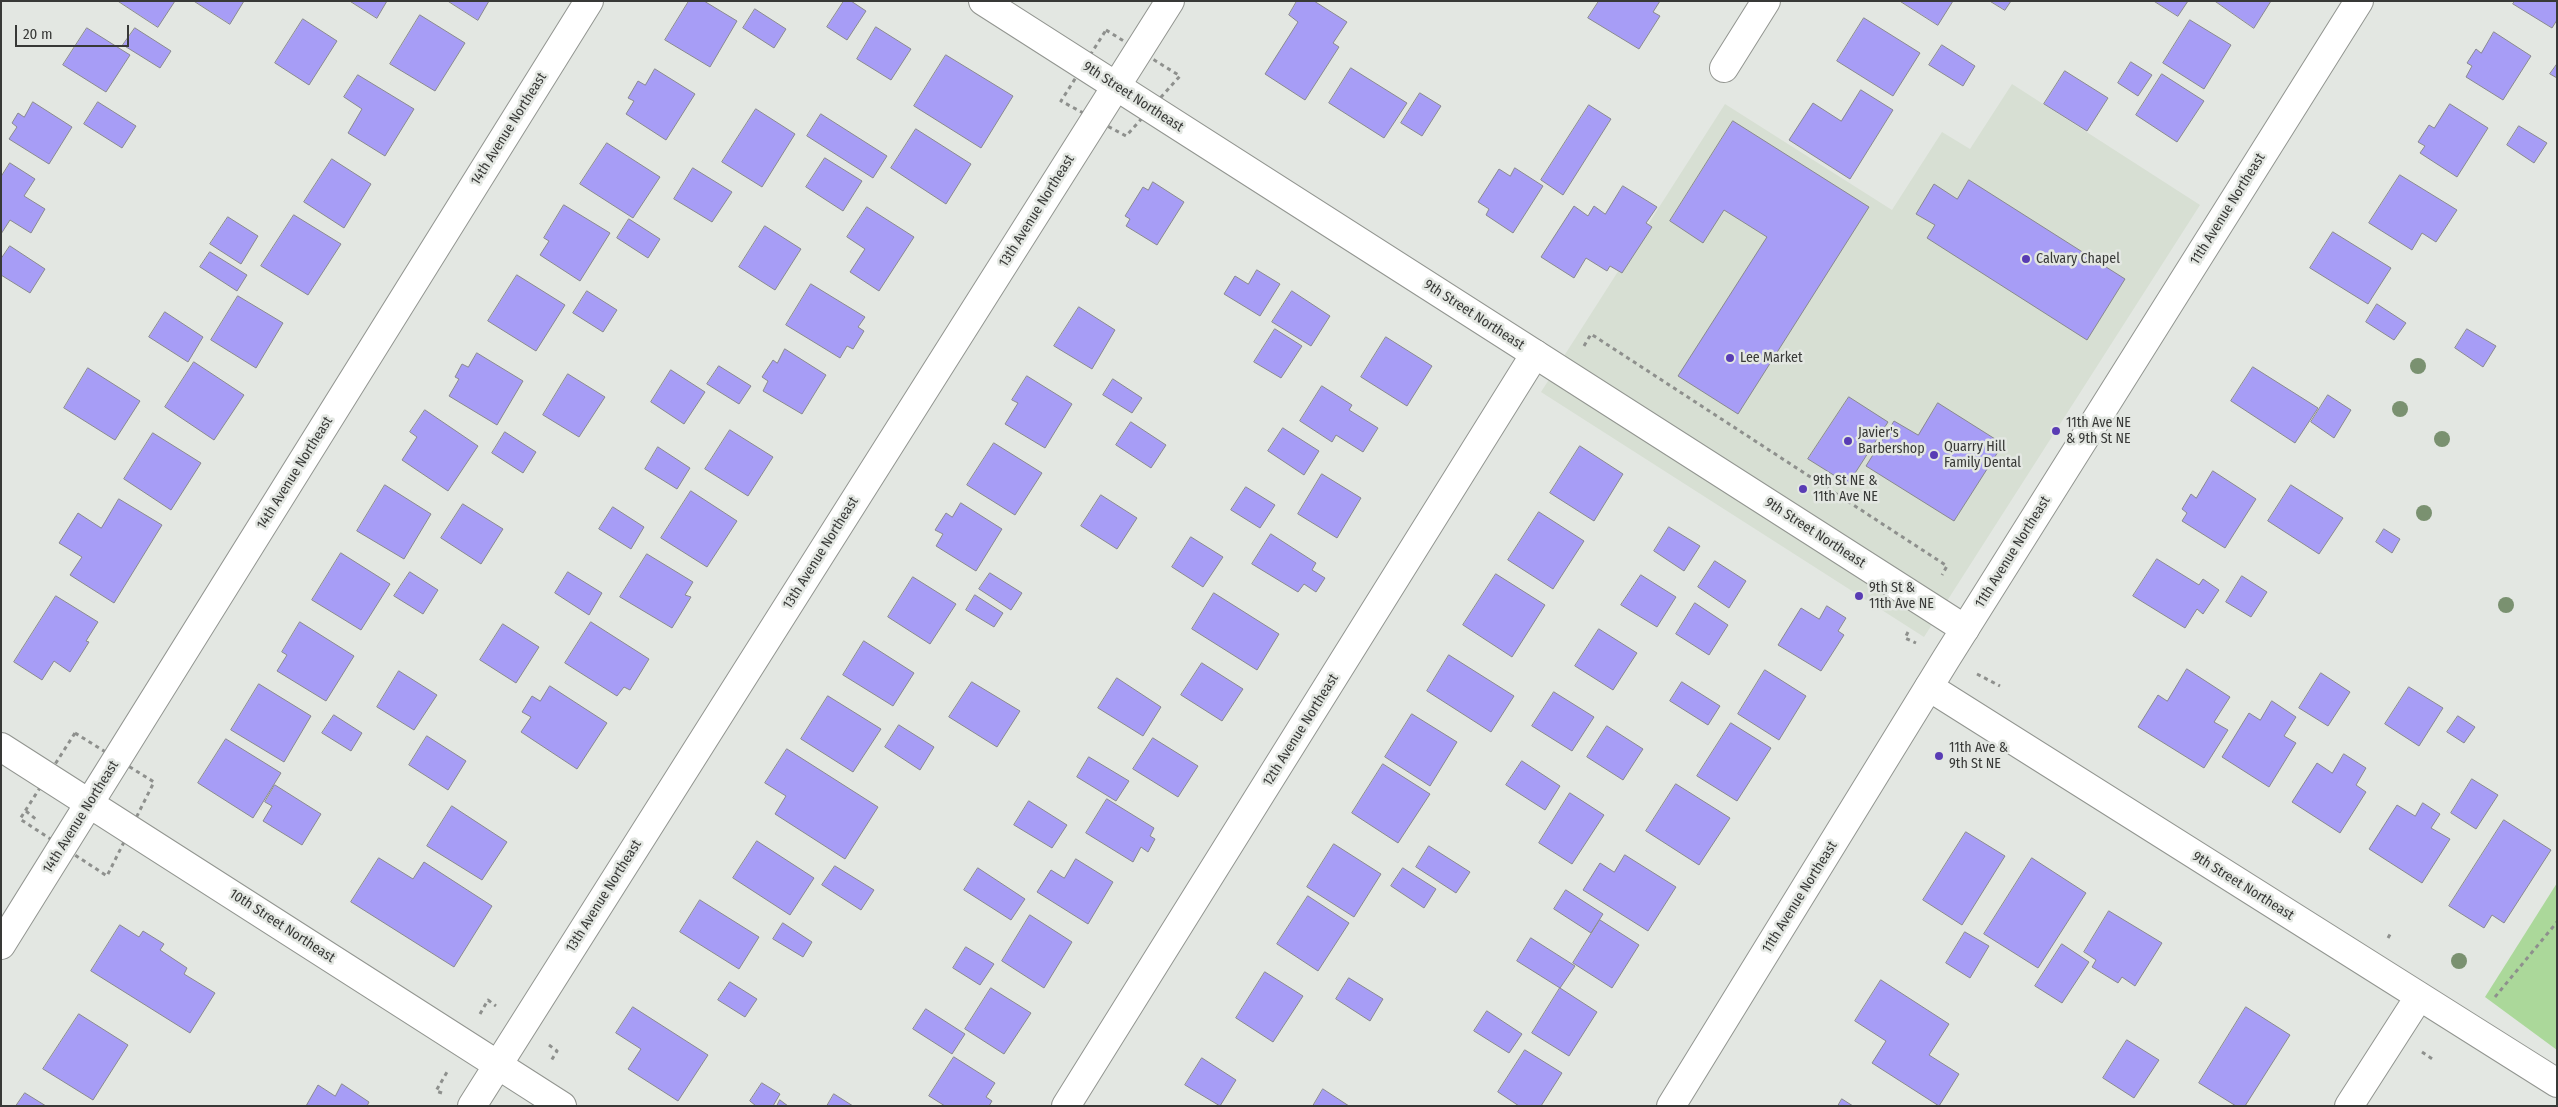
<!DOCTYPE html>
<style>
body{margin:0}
#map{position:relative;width:2558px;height:1107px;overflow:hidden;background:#e3e7e2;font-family:"Fira Sans Condensed",sans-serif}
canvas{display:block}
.frame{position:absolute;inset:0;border:2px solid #383937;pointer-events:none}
.scale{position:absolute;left:15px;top:25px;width:114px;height:22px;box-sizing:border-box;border:2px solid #383937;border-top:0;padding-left:6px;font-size:15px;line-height:18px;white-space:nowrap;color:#383937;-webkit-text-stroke:4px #e3e7e2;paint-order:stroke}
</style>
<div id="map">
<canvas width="2558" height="1107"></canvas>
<div class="frame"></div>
<div class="scale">20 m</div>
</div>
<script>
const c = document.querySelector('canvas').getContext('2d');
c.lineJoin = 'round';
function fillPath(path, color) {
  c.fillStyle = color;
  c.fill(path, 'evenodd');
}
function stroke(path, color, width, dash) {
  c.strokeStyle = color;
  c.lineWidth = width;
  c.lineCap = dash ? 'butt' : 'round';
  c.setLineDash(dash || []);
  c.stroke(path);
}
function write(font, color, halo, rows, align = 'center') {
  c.font = font + ' "Fira Sans Condensed",sans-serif';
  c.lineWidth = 5;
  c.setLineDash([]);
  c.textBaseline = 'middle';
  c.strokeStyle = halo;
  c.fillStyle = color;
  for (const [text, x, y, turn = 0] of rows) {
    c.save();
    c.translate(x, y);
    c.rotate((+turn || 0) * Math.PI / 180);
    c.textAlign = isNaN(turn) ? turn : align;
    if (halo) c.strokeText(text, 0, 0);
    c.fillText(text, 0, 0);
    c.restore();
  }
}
fillPath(new Path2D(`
 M 2012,84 L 2200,205 L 1924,637 L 1541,392 L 1725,104 L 1892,210 L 1942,132 L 1970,149 Z`), '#d7dfd3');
fillPath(new Path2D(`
 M 2557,883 L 2557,1050 L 2485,997 Z`), '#abd89a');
const building = new Path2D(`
 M 118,1 L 175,1 L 158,27 Z
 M 194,1 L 244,1 L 230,24 Z
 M 350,1 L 387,1 L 377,18 Z
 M 448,1 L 489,1 L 478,20 Z
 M 689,1 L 704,1 L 737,21 L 710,67 L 665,40 Z
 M 844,1 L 851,1 L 866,11 L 847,40 L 827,27 Z
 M 1297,1 L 1314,1 L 1347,22 L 1333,43 L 1339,47 L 1305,100 L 1265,74 L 1298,22 L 1289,15 Z
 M 1599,1 L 1660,1 L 1653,12 L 1660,16 L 1639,49 L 1588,18 Z
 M 1900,1 L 1953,1 L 1938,25 Z
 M 1990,1 L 2011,1 L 2005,10 Z
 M 2154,1 L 2188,1 L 2178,16 Z
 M 2215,1 L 2271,1 L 2254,28 Z
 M 2515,1 L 2557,1 L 2557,20 L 2552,28 L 2513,4 Z
 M 755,9 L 786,29 L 774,48 L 743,28 Z
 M 420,15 L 465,43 L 435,91 L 390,64 Z
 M 1864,18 L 1920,53 L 1893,96 L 1837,61 Z
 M 303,19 L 337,41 L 309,85 L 275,63 Z
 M 2190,20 L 2231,45 L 2204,89 L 2163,63 Z
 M 876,27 L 911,49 L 891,80 L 857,59 Z
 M 87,28 L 130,55 L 106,92 L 63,65 Z
 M 135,28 L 171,51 L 160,68 L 123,45 Z
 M 2494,32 L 2531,56 L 2503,100 L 2466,77 L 2472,66 L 2467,63 L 2476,49 L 2481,53 Z
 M 1942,45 L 1975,66 L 1963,86 L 1929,65 Z
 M 946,55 L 1013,96 L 981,148 L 914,106 Z
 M 2131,62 L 2152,75 L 2138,96 L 2118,83 Z
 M 2557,64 L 2557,78 L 2550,74 Z
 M 1351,68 L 1407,103 L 1384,138 L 1329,103 Z
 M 655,69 L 695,94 L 666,140 L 626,114 L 634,101 L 628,98 L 638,81 L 645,85 Z
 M 2065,71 L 2108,98 L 2087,131 L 2044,104 Z
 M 2162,74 L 2204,101 L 2177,142 L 2136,115 Z
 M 358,75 L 414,109 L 385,156 L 348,133 L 362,109 L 344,97 Z
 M 1861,90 L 1893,110 L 1850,179 L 1789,140 L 1813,103 L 1841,121 Z
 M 1420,93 L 1441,106 L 1422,136 L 1401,123 Z
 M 33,102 L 72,127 L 49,164 L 9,139 L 17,127 L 12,123 L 18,113 L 24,117 Z
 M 98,102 L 136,126 L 122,148 L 84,124 Z
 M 2450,104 L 2488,128 L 2457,177 L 2420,153 L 2425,146 L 2418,142 L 2429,125 L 2434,128 Z
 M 1589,105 L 1611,119 L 1563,195 L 1541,180 Z
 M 756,109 L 795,134 L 762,187 L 722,162 Z
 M 821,114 L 887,156 L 873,178 L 807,136 Z
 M 1733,121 L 1869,207 L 1738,414 L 1678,376 L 1767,237 L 1724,210 L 1703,243 L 1670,221 Z
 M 2519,126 L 2547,143 L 2534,163 L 2507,145 Z
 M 916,129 L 971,164 L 946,204 L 891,168 Z
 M 607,143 L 660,177 L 633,218 L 580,184 Z
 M 825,158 L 862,181 L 843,211 L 806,187 Z
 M 332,159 L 371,184 L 344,228 L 304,202 Z
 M 10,163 L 35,179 L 24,196 L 45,209 L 31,233 L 10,220 L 1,234 L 1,177 Z
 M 693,168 L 732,192 L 712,222 L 674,199 Z
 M 1515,168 L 1543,186 L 1513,233 L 1486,215 L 1489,209 L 1478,202 L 1499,169 L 1510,176 Z
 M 2400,175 L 2457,210 L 2436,242 L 2422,233 L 2412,250 L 2369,223 Z
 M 1969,180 L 2125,279 L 2087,340 L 1927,238 L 1935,225 L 1916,214 L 1934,184 L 1957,199 Z
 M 1153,182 L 1184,202 L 1157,245 L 1126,226 L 1130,219 L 1125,216 L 1143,187 L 1148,190 Z
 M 1623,186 L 1657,207 L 1646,223 L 1652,227 L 1622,273 L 1610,266 L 1607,271 L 1586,258 L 1574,278 L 1541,257 L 1574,206 L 1588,216 L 1594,206 L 1605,214 Z
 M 564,205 L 610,233 L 580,281 L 540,255 L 549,241 L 544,238 Z
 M 867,207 L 914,237 L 879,291 L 850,272 L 865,249 L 847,237 Z
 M 294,215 L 341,244 L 308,295 L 261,266 Z
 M 228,217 L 258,236 L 241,264 L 210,244 Z
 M 629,219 L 660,239 L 648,258 L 617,238 Z
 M 765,226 L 801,249 L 775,290 L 739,267 Z
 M 2333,232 L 2391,268 L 2368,304 L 2310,268 Z
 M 10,246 L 45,269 L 30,293 L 1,275 L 1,259 Z
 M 210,252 L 247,275 L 237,291 L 200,267 Z
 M 1257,270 L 1280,284 L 1260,316 L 1224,294 L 1235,276 L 1248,284 Z
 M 517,275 L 565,305 L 536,351 L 488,321 Z
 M 811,284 L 865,317 L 858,327 L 864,331 L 853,349 L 847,346 L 840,358 L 786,325 Z
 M 587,291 L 617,310 L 603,332 L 573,313 Z
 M 1292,291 L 1330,316 L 1311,346 L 1272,322 Z
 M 238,296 L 283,323 L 256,368 L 211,340 Z
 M 2377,304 L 2406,323 L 2394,340 L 2366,322 Z
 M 1079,307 L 1115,330 L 1092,369 L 1054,346 Z
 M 165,312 L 203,337 L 188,362 L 149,337 Z
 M 1275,329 L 1302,346 L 1281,378 L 1254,362 Z
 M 2467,329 L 2496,346 L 2483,367 L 2455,348 Z
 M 1386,337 L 1432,366 L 1407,406 L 1361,377 Z
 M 785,349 L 826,375 L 802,414 L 763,391 L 768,381 L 762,377 L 773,360 L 777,363 Z
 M 477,353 L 523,381 L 497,425 L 449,396 L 459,379 L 455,377 L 462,364 L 468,367 Z
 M 194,362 L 244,395 L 214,440 L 165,407 Z
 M 719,366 L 751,386 L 739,404 L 707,384 Z
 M 2253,367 L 2318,408 L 2295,443 L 2231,401 Z
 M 88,368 L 140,401 L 115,440 L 64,408 Z
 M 671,370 L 705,392 L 684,424 L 651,402 Z
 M 568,374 L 605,397 L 579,437 L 543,415 Z
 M 1027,376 L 1072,404 L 1045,448 L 1005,424 L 1018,403 L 1012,400 Z
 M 1113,379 L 1142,398 L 1132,413 L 1103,395 Z
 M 1322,386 L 1352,405 L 1349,410 L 1378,428 L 1363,452 L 1336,435 L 1332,442 L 1300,421 Z
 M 2328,395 L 2351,410 L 2334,438 L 2311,422 Z
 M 1849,397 L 1888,422 L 1848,484 L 1808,459 Z
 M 1938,403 L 2003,444 L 1954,521 L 1866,466 L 1894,421 L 1918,435 Z
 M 425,410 L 478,446 L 448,491 L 402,460 L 417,437 L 410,432 Z
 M 1131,422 L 1166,445 L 1151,468 L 1116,445 Z
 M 1283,428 L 1319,451 L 1304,475 L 1268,451 Z
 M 730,430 L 773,457 L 748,496 L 705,469 Z
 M 505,432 L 536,452 L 523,473 L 492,453 Z
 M 153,433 L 201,463 L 171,510 L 124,479 Z
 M 994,443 L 1042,473 L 1015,515 L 967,485 Z
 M 1580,446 L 1623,474 L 1594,521 L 1550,493 Z
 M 658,447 L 690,468 L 677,489 L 645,469 Z
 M 2213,471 L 2256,499 L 2225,548 L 2182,521 L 2187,513 L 2182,509 L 2191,494 L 2196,498 Z
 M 1322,474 L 1361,498 L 1337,538 L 1298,514 Z
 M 385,485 L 431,514 L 404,559 L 357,531 Z
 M 2291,485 L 2343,518 L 2319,554 L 2268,521 Z
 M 1246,487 L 1275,505 L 1260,528 L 1231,510 Z
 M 691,491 L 737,521 L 707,567 L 661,538 Z
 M 1101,495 L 1137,518 L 1117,549 L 1081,526 Z
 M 119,499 L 162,525 L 114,603 L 70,575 L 82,557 L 59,543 L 78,513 L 101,528 Z
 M 961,503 L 1002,529 L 976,571 L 936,546 L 943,534 L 935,530 L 946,513 L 952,517 Z
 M 463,504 L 503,529 L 481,564 L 441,538 Z
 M 613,507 L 644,527 L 631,549 L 599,529 Z
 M 1539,512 L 1584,541 L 1553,589 L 1508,560 Z
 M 1669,527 L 1700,546 L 1684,571 L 1654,551 Z
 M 2384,529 L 2400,539 L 2392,553 L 2376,542 Z
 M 1271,534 L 1316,563 L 1312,570 L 1325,578 L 1316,592 L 1304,584 L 1298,592 L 1252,564 Z
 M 1191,537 L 1223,557 L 1203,587 L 1172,567 Z
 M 341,553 L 390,584 L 361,630 L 312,600 Z
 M 647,554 L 693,582 L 685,595 L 691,597 L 672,628 L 620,597 Z
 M 2157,559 L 2199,585 L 2203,579 L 2219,590 L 2203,614 L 2197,609 L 2185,628 L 2133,596 Z
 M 1715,561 L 1746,581 L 1729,608 L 1698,587 Z
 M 410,572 L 438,590 L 423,614 L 394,596 Z
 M 568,572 L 602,593 L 589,615 L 555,593 Z
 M 990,573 L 1022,593 L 1011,610 L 979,589 Z
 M 1496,574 L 1545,605 L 1512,657 L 1463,625 Z
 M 1641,575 L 1676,597 L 1657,627 L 1621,605 Z
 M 2242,576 L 2267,592 L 2251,617 L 2226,602 Z
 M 913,577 L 956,604 L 930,644 L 888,617 Z
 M 1214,593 L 1279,634 L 1257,670 L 1192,629 Z
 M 975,595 L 1003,613 L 994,627 L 966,610 Z
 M 56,596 L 98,622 L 86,641 L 89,642 L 70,672 L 54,661 L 42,680 L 14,662 Z
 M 1695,603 L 1728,625 L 1709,655 L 1676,634 Z
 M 1827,606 L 1846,618 L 1838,631 L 1844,635 L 1821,671 L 1778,645 L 1801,608 L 1819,619 Z
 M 300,622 L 354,656 L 326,701 L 277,671 L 287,655 L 282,652 Z
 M 591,622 L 649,659 L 630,690 L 624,687 L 617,696 L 565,663 Z
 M 503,624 L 539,647 L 516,683 L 480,660 Z
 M 1599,629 L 1637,653 L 1613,690 L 1575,666 Z
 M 864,641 L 914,673 L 893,706 L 843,675 Z
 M 1449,655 L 1514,696 L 1491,732 L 1427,691 Z
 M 1202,663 L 1243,689 L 1222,721 L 1181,695 Z
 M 2187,669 L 2230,697 L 2214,722 L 2228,730 L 2204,768 L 2138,727 L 2158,695 L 2167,701 Z
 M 1765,670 L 1806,696 L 1779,740 L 1738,714 Z
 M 399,671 L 437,695 L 414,730 L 377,707 Z
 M 2321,673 L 2350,692 L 2328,726 L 2299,708 Z
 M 1117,678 L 1161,707 L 1143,736 L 1098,708 Z
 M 972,682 L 1020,711 L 997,747 L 949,717 Z
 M 1682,682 L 1720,706 L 1708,725 L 1670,701 Z
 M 259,684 L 311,716 L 284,762 L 231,730 Z
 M 550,686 L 607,723 L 577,769 L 521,732 L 531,717 L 522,712 L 532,696 L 540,701 Z
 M 2409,687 L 2443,708 L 2419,746 L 2385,724 Z
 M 1554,692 L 1594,717 L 1572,751 L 1532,726 Z
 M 828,696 L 881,729 L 853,772 L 801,739 Z
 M 2272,701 L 2296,717 L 2284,736 L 2296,743 L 2269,787 L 2222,757 L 2249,713 L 2260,720 Z
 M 1412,714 L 1457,742 L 1430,786 L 1385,757 Z
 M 334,715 L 362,733 L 351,751 L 322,733 Z
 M 2458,716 L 2475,727 L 2464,743 L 2447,732 Z
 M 1731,723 L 1771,748 L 1737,801 L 1697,776 Z
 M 899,725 L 934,747 L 920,770 L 885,747 Z
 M 1607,726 L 1643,749 L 1623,780 L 1587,757 Z
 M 427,736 L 466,761 L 448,790 L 409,765 Z
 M 1153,738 L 1198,766 L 1178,797 L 1133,769 Z
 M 226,739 L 281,773 L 253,818 L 198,783 Z
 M 787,749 L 878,807 L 845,859 L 775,814 L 786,796 L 765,783 Z
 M 2344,754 L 2366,768 L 2356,785 L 2366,792 L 2340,833 L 2292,802 L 2317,763 L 2332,773 Z
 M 1089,757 L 1129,781 L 1116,801 L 1077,777 Z
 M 1522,761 L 1560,786 L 1545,810 L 1506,785 Z
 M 1383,764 L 1430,794 L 1398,843 L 1352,813 Z
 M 2472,779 L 2498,795 L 2476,829 L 2451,813 Z
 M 1676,784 L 1730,818 L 1699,865 L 1646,831 Z
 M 275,785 L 321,814 L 302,845 L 263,821 L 272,806 L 265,802 Z
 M 1570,793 L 1604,815 L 1572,864 L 1539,843 Z
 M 1107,799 L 1154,828 L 1150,836 L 1155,839 L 1148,852 L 1141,847 L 1133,862 L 1086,833 Z
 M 1029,801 L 1067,825 L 1052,848 L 1014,825 Z
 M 2423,803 L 2440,814 L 2431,828 L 2450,839 L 2422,883 L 2369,849 L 2397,805 L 2415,816 Z
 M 452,806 L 507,842 L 482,880 L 427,846 Z
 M 2504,820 L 2551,850 L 2504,923 L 2492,915 L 2484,928 L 2449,906 Z
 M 1966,832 L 2005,856 L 1962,925 L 1923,900 Z
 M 757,841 L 814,878 L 790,915 L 733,878 Z
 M 1334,844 L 1381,874 L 1354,917 L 1307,887 Z
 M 1429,846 L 1470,872 L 1456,893 L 1416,867 Z
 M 1625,855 L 1676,887 L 1648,931 L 1583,890 L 1600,863 L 1614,872 Z
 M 379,858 L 413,879 L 424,862 L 492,906 L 454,967 L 351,902 Z
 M 2032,858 L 2086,893 L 2038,968 L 1984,934 Z
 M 1076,859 L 1113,882 L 1088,924 L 1037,892 L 1051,870 L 1064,878 Z
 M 835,866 L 874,890 L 861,910 L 822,885 Z
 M 978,868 L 1025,899 L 1011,920 L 964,890 Z
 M 1403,868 L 1436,889 L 1424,908 L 1391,886 Z
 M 1566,890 L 1603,914 L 1591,933 L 1554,909 Z
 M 1308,896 L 1349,923 L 1318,971 L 1277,944 Z
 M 700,900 L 759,937 L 739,969 L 680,932 Z
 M 2109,911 L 2162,943 L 2135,986 L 2122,977 L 2118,983 L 2092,967 L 2096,960 L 2084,952 Z
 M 1030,915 L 1072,942 L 1044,988 L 1002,961 Z
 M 1600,920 L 1639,945 L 1612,988 L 1573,963 Z
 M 783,923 L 812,942 L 803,957 L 773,939 Z
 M 120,925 L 139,937 L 143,931 L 164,944 L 160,950 L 187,968 L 184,974 L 215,993 L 190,1033 L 91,971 Z
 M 1965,932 L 1989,946 L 1970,978 L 1946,963 Z
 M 1531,938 L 1575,966 L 1560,988 L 1517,961 Z
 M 2062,944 L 2089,962 L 2062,1003 L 2035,986 Z
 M 966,947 L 994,964 L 980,985 L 953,968 Z
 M 1265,972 L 1303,996 L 1273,1042 L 1236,1018 Z
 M 1349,978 L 1383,999 L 1370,1021 L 1336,999 Z
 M 1881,980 L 1949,1024 L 1929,1055 L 1959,1074 L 1939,1106 L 1872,1063 L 1886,1041 L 1855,1021 Z
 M 730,982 L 757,999 L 745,1017 L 718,1000 Z
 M 991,988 L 1031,1013 L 1004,1054 L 965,1029 Z
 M 1560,988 L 1597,1012 L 1569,1056 L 1532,1033 Z
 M 633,1007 L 708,1055 L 678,1101 L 628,1069 L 641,1049 L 616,1033 Z
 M 2246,1007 L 2290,1035 L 2245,1106 L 2236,1106 L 2199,1083 Z
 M 926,1009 L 965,1034 L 952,1054 L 913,1029 Z
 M 1487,1011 L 1522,1034 L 1509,1053 L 1474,1031 Z
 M 79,1014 L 128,1045 L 93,1100 L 43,1069 Z
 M 2127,1040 L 2159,1060 L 2134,1098 L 2103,1078 Z
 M 1525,1050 L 1562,1073 L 1541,1106 L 1519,1106 L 1498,1092 Z
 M 954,1057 L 995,1083 L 986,1097 L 992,1101 L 989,1106 L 945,1106 L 929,1096 Z
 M 1202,1058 L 1236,1080 L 1220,1106 L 1185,1085 Z
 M 762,1083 L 780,1094 L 773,1106 L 756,1106 L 750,1101 Z
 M 342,1084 L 369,1102 L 367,1106 L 306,1106 L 318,1085 L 335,1096 Z
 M 1323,1089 L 1349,1106 L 1313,1106 Z
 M 25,1093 L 46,1106 L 16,1106 Z
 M 834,1094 L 853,1106 L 827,1106 Z
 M 1842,1099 L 1853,1106 L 1838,1106 Z
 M 780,1100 L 788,1106 L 777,1106 Z`);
fillPath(building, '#a79df6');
stroke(building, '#89898f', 1);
const minor = new Path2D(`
 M 1724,68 L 1766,1
 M 1929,687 L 2557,1083
 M 1,747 L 562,1106
 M 1,945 L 589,1
 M 472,1106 L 1170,1
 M 1066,1106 L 1535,354
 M 2349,1106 L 2419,997`);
const tertiary = new Path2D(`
 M 983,1 L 1965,629`);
const secondary = new Path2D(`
 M 1671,1106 L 1946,659 L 2359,1`);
stroke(minor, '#929590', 30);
stroke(tertiary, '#929590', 30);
stroke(secondary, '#929590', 30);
stroke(new Path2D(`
 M 1106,30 L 1180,76 L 1126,136 L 1061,101 Z
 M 1584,346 L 1591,334 L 1947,566 L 1942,575
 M 1908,632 L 1905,638 L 1916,643
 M 1977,674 L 2000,686
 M 75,733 L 154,782 L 107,876 L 20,819 Z
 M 26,811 L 38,821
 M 2388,938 L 2392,931
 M 2495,997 L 2557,922
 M 480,1014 L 488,1000 L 496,1006
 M 549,1045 L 557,1051 L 551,1061
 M 2422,1052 L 2434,1060
 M 442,1093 L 436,1091 L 447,1072`), '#8e908d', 3, [4, 4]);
stroke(minor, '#fff', 28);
stroke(tertiary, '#fff', 28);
stroke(secondary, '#fff', 28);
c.fillStyle = '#7a9170';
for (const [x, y] of [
 [2418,366],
 [2400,409],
 [2442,439],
 [2424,513],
 [2506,605],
 [2459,961]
]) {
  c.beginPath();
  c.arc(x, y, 8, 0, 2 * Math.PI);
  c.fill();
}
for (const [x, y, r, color] of [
 [2026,259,5,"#593cb4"],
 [1730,358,5,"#593cb4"],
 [2056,431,5,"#593cb4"],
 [1848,441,5,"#593cb4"],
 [1934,455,5,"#593cb4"],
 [1803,489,5,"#593cb4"],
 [1859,596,5,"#593cb4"],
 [1939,756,5,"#593cb4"]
]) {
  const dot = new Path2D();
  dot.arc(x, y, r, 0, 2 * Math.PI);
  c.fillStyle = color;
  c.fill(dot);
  stroke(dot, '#e3e7e2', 2);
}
write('14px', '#383937', '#e3e7e2', [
 ["9th Street Northeast",1133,97,33],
 ["14th Avenue Northeast",509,129,-58],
 ["11th Avenue Northeast",2228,209,-58],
 ["13th Avenue Northeast",1037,211,-58],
 ["9th Street Northeast",1474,315,33],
 ["14th Avenue Northeast",295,473,-58],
 ["9th Street Northeast",1815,533,33],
 ["11th Avenue Northeast",2013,552,-58],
 ["13th Avenue Northeast",821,553,-58],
 ["12th Avenue Northeast",1301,730,-58],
 ["14th Avenue Northeast",81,817,-58],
 ["9th Street Northeast",2243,886,32],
 ["13th Avenue Northeast",604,896,-58],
 ["11th Avenue Northeast",1800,897,-58],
 ["10th Street Northeast",282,926,33]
]);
write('14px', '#383937', '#e3e7e2', [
 ["Calvary Chapel",2036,259],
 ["Lee Market",1740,358],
 ["11th Ave NE",2066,423],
 ["& 9th St NE",2066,439],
 ["Javier's",1858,433],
 ["Barbershop",1858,449],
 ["Quarry Hill",1944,447],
 ["Family Dental",1944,463],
 ["9th St NE &",1813,481],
 ["11th Ave NE",1813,497],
 ["9th St &",1869,588],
 ["11th Ave NE",1869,604],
 ["11th Ave &",1949,748],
 ["9th St NE",1949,764]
], 'left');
</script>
